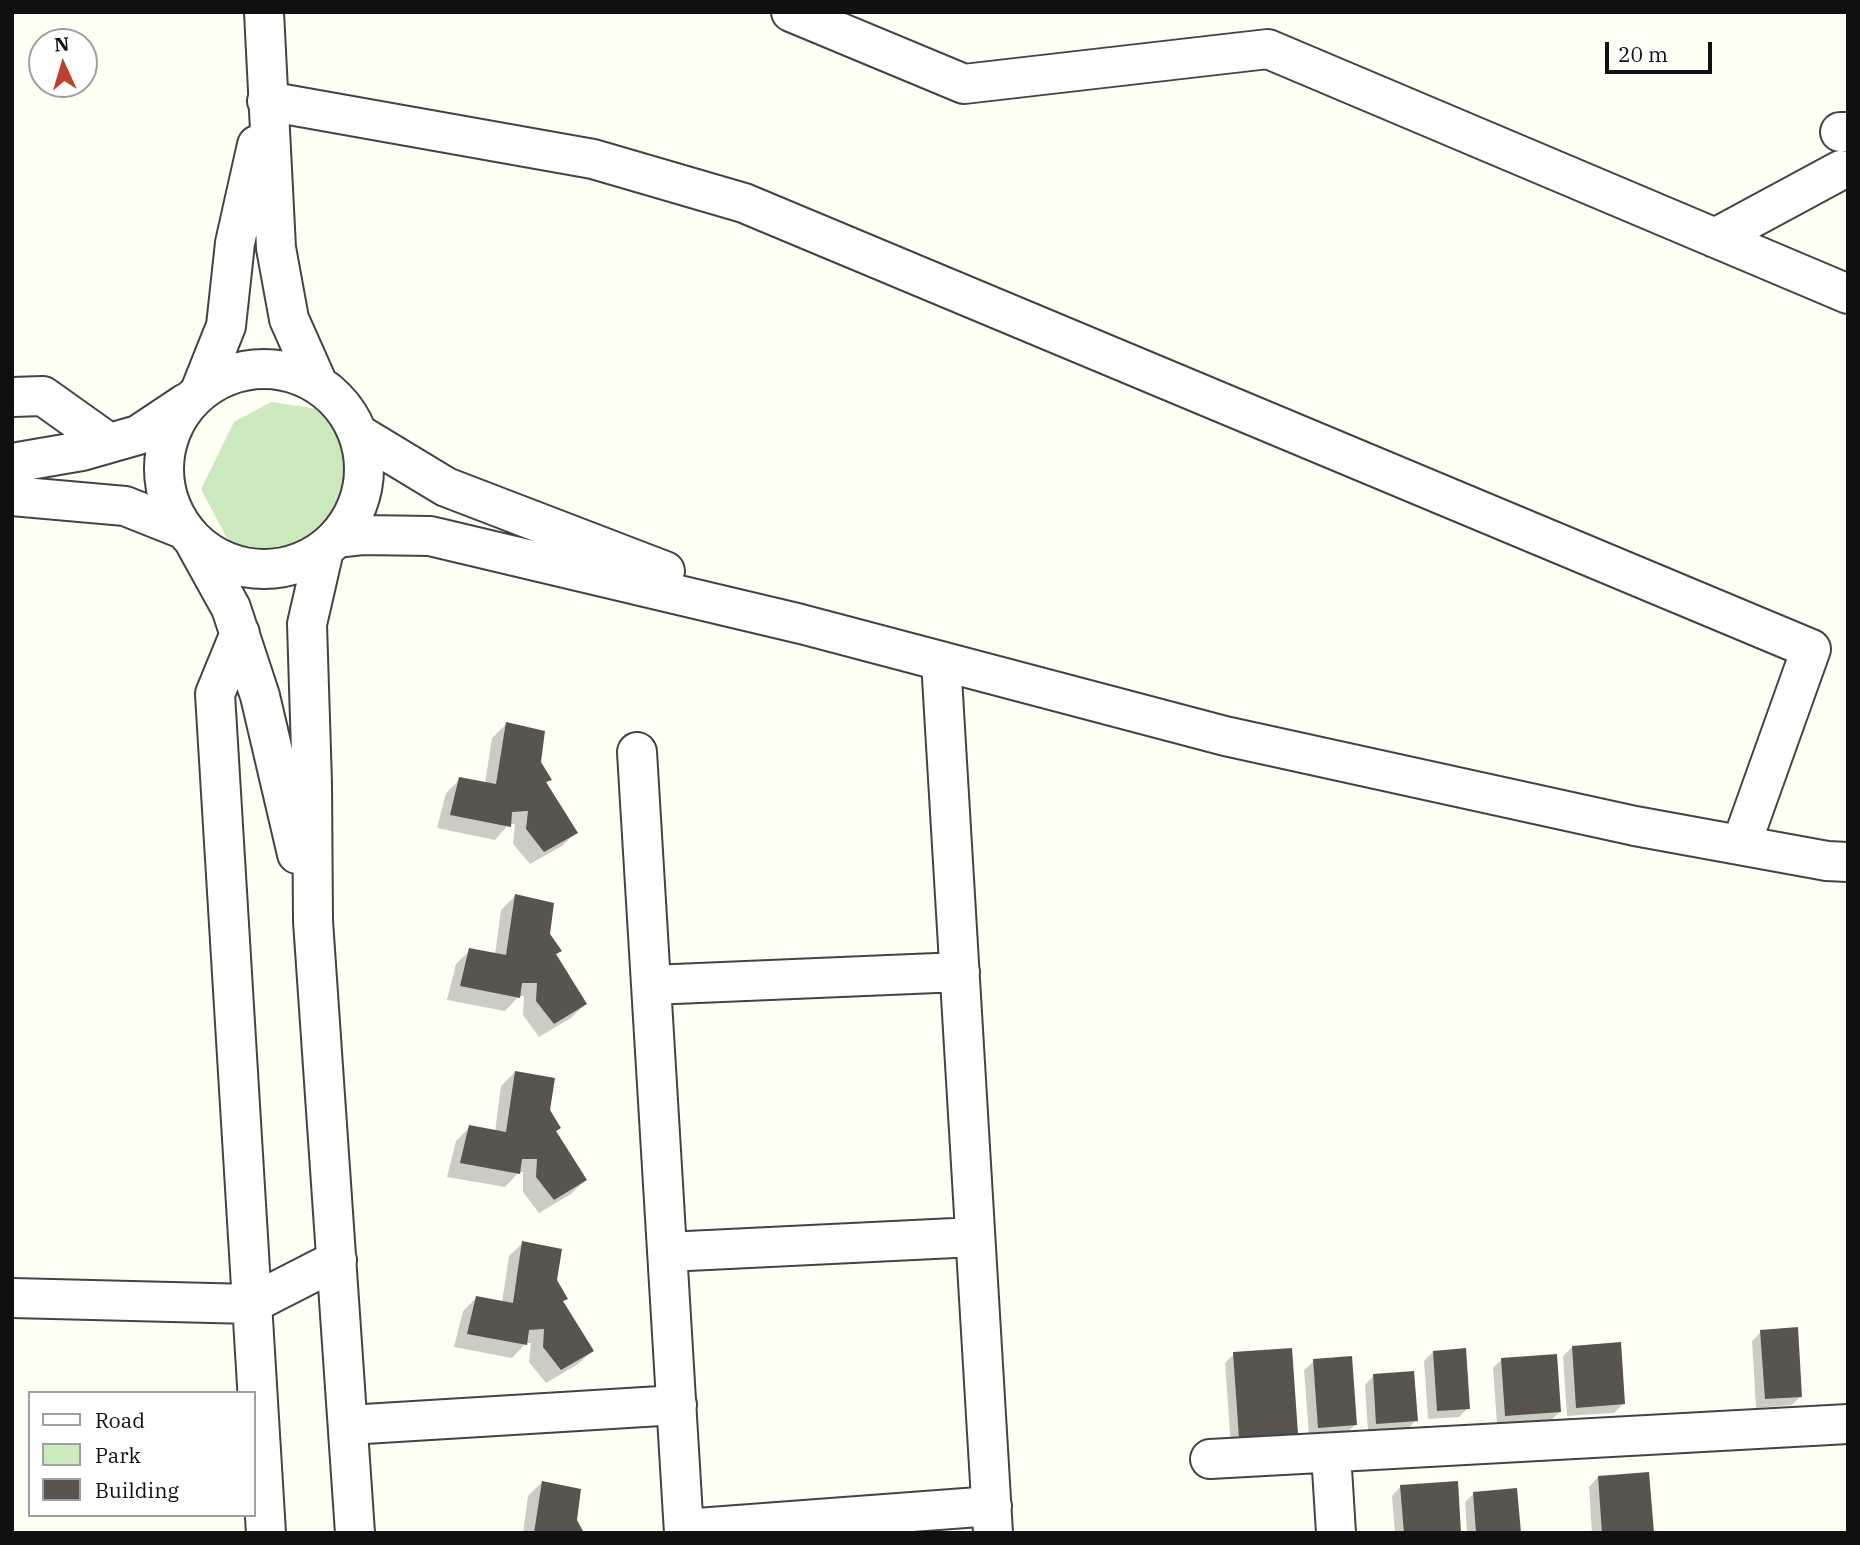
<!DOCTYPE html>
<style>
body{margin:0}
#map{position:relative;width:1860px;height:1545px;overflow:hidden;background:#fffff4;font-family:"IBM Plex Serif",serif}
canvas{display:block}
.frame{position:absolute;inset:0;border:14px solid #101010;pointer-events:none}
.legend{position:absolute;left:28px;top:1391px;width:228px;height:126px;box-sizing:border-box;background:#fff;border:2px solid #9f9f9f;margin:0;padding:9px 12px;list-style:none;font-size:21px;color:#101010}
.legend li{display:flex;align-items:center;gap:14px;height:35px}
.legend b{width:35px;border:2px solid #9f9f9f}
.north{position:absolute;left:28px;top:28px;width:70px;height:70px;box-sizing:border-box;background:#fff;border:2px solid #9f9f9f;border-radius:50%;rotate:356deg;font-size:19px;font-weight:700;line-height:28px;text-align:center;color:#101010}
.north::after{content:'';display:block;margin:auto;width:24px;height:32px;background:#bf402a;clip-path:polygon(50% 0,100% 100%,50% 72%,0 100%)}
.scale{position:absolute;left:1605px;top:42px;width:107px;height:32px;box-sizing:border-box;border:4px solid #101010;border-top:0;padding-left:9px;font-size:21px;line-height:24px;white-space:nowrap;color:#101010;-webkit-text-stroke:5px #fff;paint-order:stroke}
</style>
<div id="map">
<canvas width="1860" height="1545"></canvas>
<div class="frame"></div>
<ul class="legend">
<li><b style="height:9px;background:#fff"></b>Road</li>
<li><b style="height:19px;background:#cce9bd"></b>Park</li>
<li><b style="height:19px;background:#59544d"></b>Building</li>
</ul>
<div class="north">N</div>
<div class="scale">20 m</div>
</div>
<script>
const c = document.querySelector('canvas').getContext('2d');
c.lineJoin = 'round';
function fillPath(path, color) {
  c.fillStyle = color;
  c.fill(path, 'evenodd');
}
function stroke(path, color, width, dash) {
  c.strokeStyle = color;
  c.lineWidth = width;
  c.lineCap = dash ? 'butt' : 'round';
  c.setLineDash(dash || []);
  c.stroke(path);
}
fillPath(new Path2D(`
 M 271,402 L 346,413 L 366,467 L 338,538 L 242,567 L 201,489 L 234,422 Z`), '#cce9bd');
fillPath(new Path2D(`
 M 506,724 L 539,762 L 550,779 L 545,784 L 576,832 L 562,846 L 530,864 L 513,844 L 515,824 L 509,824 L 495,840 L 437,828 L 446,793 L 460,779 L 485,783 L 492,738 Z
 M 515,896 L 549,934 L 559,951 L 555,955 L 585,1004 L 571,1018 L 539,1037 L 523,1015 L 524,996 L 519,996 L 505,1011 L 447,1000 L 456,964 L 470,950 L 495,955 L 501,910 Z
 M 515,1072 L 585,1180 L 571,1194 L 539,1213 L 523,1192 L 523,1172 L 519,1172 L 505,1187 L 447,1177 L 456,1141 L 470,1127 L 495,1132 L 501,1086 Z
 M 523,1243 L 555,1281 L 566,1298 L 562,1303 L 592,1351 L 578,1364 L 546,1383 L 529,1362 L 531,1343 L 526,1343 L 512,1358 L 454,1347 L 463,1311 L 477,1297 L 502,1302 L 509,1256 Z
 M 1761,1332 L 1801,1396 L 1792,1405 L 1756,1408 L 1752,1341 Z
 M 1572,1347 L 1623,1404 L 1614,1413 L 1567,1416 L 1563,1356 Z
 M 1433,1352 L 1468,1408 L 1459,1417 L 1428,1419 L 1424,1361 Z
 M 1234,1354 L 1296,1434 L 1287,1443 L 1231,1447 L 1225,1363 Z
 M 1502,1359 L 1560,1412 L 1550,1421 L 1497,1424 L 1493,1368 Z
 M 1314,1361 L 1355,1425 L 1346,1434 L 1309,1436 L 1304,1370 Z
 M 1374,1375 L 1416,1420 L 1407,1430 L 1368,1432 L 1365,1385 Z
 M 1598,1477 L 1652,1533 L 1592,1533 L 1589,1487 Z
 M 542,1482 L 575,1521 L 582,1533 L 523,1533 L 528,1496 Z
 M 1401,1486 L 1460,1533 L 1395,1533 L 1392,1496 Z
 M 1474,1493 L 1519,1533 L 1467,1533 L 1465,1502 Z`), '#0003');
fillPath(new Path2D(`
 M 506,722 L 545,731 L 541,762 L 552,780 L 546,782 L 578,833 L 544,852 L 526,829 L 528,811 L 512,812 L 511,827 L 450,815 L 459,777 L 496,784 Z
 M 515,894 L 554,903 L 550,934 L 562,951 L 556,954 L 587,1004 L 554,1024 L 536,1001 L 537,983 L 522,983 L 520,998 L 460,986 L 469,948 L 506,955 Z
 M 515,1071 L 555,1078 L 550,1110 L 561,1128 L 556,1131 L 587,1180 L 554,1200 L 536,1177 L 537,1159 L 522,1159 L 520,1174 L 460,1163 L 469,1125 L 506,1132 Z
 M 522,1241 L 562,1249 L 557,1280 L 568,1299 L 563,1301 L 594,1351 L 561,1370 L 543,1347 L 544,1329 L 529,1330 L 527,1345 L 467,1334 L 476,1296 L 513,1303 Z
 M 1798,1327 L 1802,1397 L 1765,1399 L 1760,1330 Z
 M 1621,1342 L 1625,1404 L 1576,1408 L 1572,1346 Z
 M 1292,1348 L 1298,1434 L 1239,1438 L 1233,1352 Z
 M 1466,1348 L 1470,1409 L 1437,1411 L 1433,1351 Z
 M 1557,1354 L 1561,1412 L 1505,1416 L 1501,1358 Z
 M 1352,1356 L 1357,1425 L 1318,1428 L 1313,1359 Z
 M 1414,1371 L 1418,1421 L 1376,1424 L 1373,1374 Z
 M 1649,1472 L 1654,1533 L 1602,1533 L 1598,1476 Z
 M 542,1481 L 581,1489 L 577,1520 L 584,1533 L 534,1533 Z
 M 1458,1481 L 1461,1533 L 1404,1533 L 1400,1485 Z
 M 1517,1488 L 1521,1533 L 1476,1533 L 1473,1492 Z`), '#59544d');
const minor = new Path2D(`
 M 264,12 L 276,248 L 289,319 L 317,382
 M 791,12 L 964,84 L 1268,49 L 1848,294
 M 267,101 L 593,159 L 744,203 L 1811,649 L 1741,845
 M 1840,132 L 1848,132
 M 1715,238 L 1841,170
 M164 469a100 100 0 1 1 200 0a100 100 0 1 1-200 0Z
 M 200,391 L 226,326 L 235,243 L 257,145
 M 12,397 L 43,396 L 109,443
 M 360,435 L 446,487 L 665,571
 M 12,463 L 82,451 L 138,435 L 186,403
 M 12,496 L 125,506 L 183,529
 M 338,538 L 364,535 L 430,536 L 801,624 L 1225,736 L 1635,826 L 1827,861 L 1848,862
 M 195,543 L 231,608 L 260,696 L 297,854
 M 324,550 L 307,624 L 312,783 L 313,921 L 355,1533
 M 240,633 L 215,694 L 266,1533
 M 941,661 L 993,1533
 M 637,752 L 684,1533
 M 651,985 L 960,972
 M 667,1252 L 975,1237
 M 12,1298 L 251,1304 L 337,1260
 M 348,1425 L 677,1405
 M 1331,1453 L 1336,1533
 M 1210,1459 L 1848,1424
 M 684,1529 L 992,1506`);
stroke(minor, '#434343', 42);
stroke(minor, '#fff', 38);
</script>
